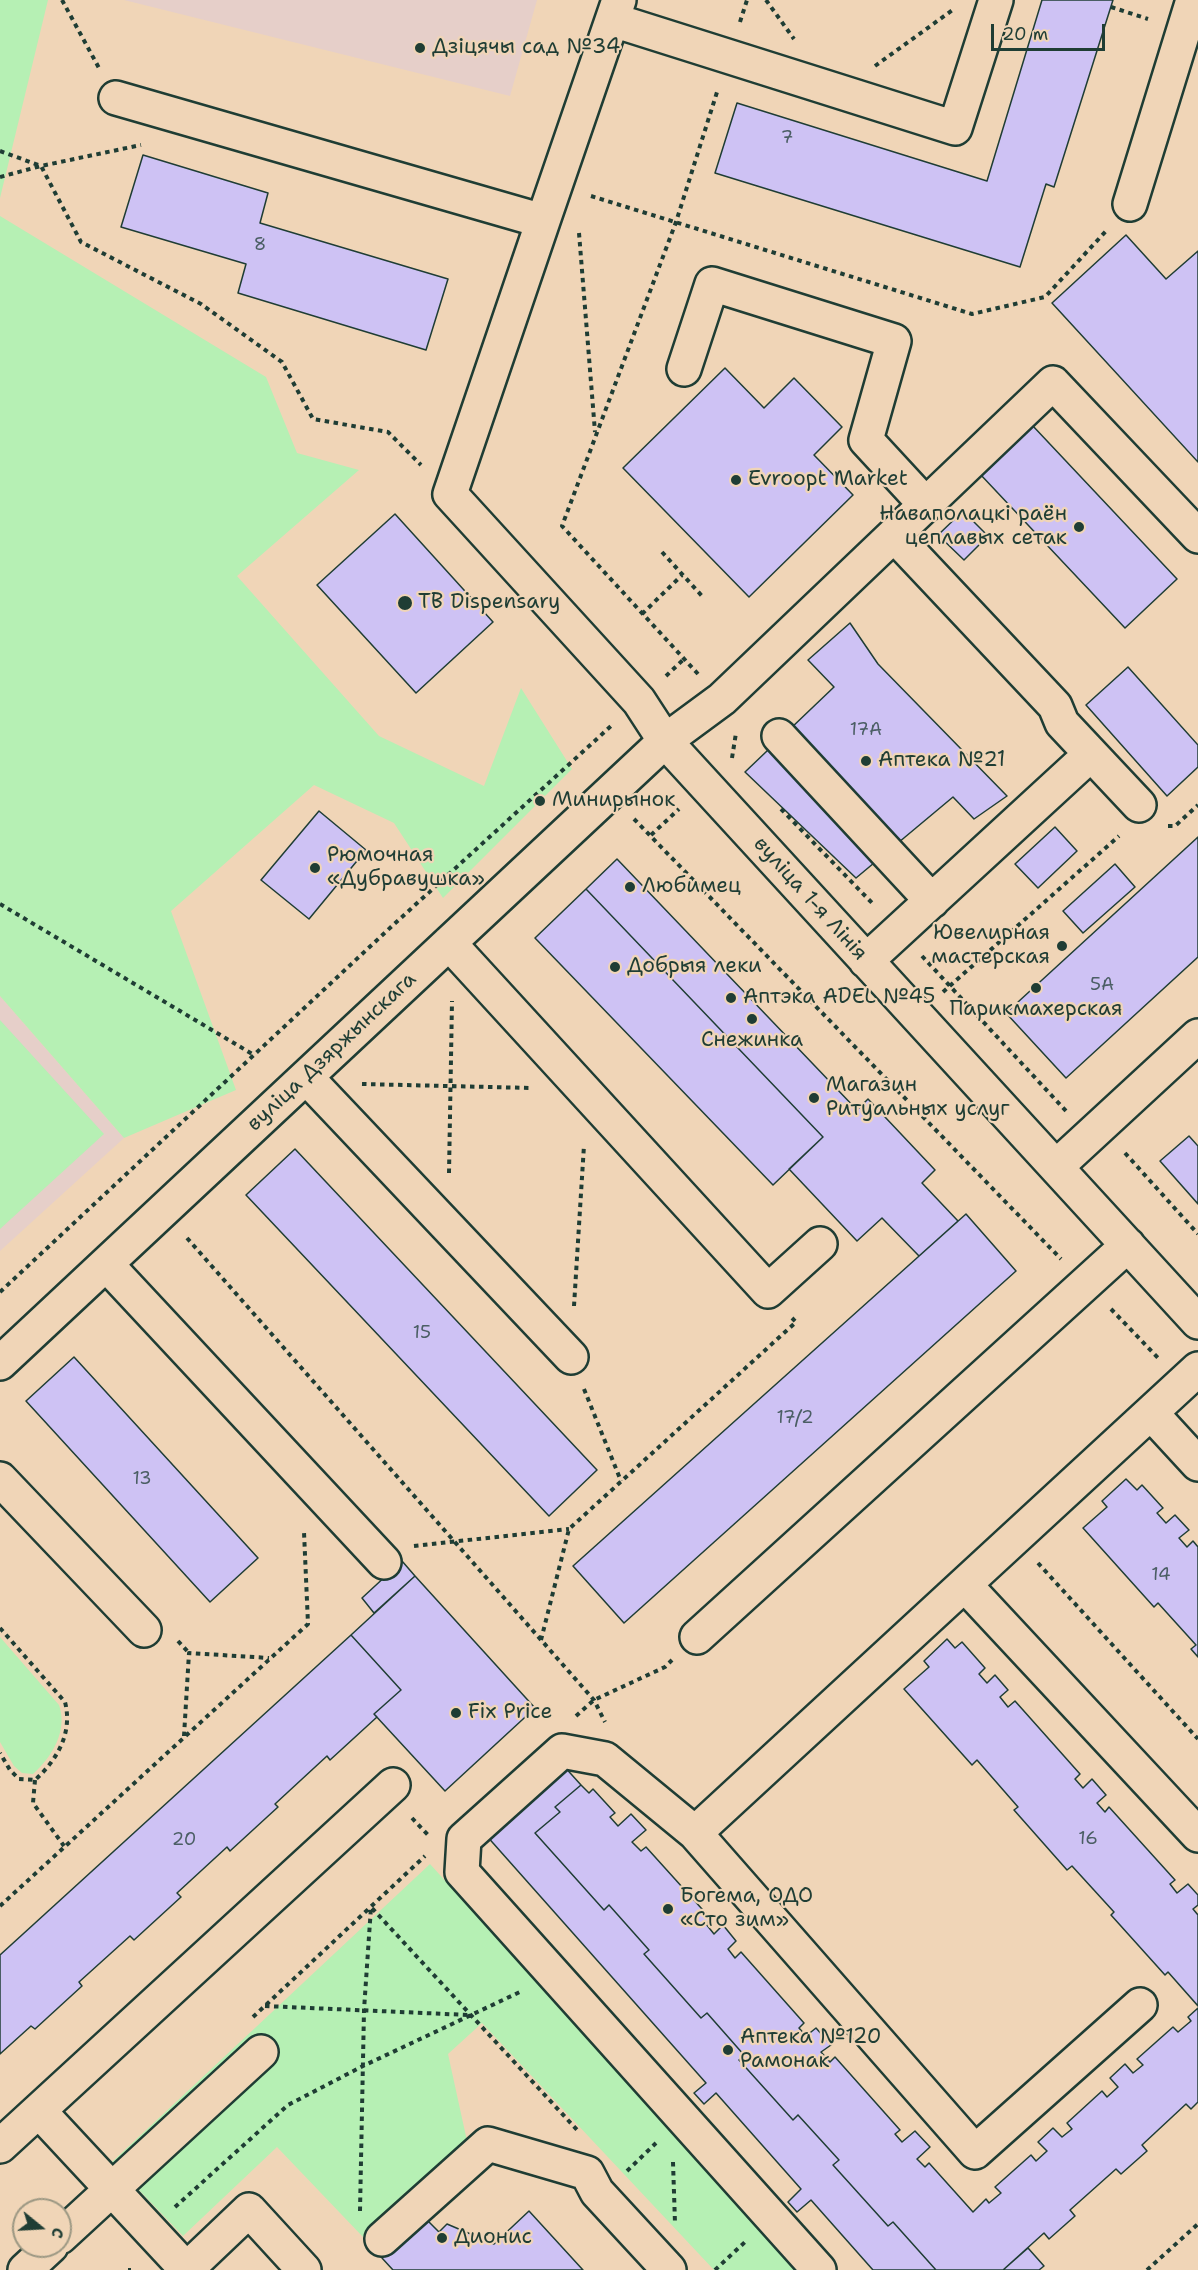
<!DOCTYPE html>
<meta charset="utf-8">
<style>
body{margin:0}
#map{position:relative;width:1198px;height:2270px;overflow:hidden;background:#f0d5b7;font-family:"Shantell Sans",sans-serif}
canvas{display:block}
.north{position:absolute;left:12px;top:2198px;width:60px;height:60px;box-sizing:border-box;background:#f0d5b7;border:2px solid #9c9883;border-radius:50%;rotate:108deg;font-size:16px;font-weight:700;line-height:24px;text-align:center;color:#1f3d34}
.north::after{content:'';display:block;margin:auto;width:21px;height:27px;background:#1f3d34;clip-path:polygon(50% 0,100% 100%,50% 72%,0 100%)}
.scale{position:absolute;left:991px;top:24px;width:114px;height:27px;box-sizing:border-box;border:3px solid #1f3d34;border-top:0;padding-left:8px;font-size:18px;line-height:21px;white-space:nowrap;color:#1f3d34;-webkit-text-stroke:4px #f0d5b7;paint-order:stroke}
</style>
<div id="map">
<canvas width="1198" height="2270"></canvas>
<div class="north">С</div>
<div class="scale">20 m</div>
</div>
<script>
const c = document.querySelector('canvas').getContext('2d');
c.lineJoin = 'round';
function fillPath(path, color) {
  c.fillStyle = color;
  c.fill(path, 'evenodd');
}
function stroke(path, color, width, dash) {
  c.strokeStyle = color;
  c.lineWidth = width;
  c.lineCap = dash ? 'butt' : 'round';
  c.setLineDash(dash || []);
  c.stroke(path);
}
function write(font, color, halo, rows, align = 'center') {
  c.font = font + ' "Shantell Sans",sans-serif';
  c.lineWidth = 4.5;
  c.setLineDash([]);
  c.textBaseline = 'middle';
  c.strokeStyle = halo;
  c.fillStyle = color;
  for (const [text, x, y, turn = 0] of rows) {
    c.save();
    c.translate(x, y);
    c.rotate((+turn || 0) * Math.PI / 180);
    c.textAlign = isNaN(turn) ? turn : align;
    if (halo) c.strokeText(text, 0, 0);
    c.fillText(text, 0, 0);
    c.restore();
  }
}
fillPath(new Path2D(`
 M 124,0 L 537,0 L 510,96 Z
 M 0,996 L 124,1138 L 0,1251 Z`), '#e6cfc9');
fillPath(new Path2D(`
 M 0,0 L 48,0 L 0,198 Z
 M 0,216 L 266,377 L 297,453 L 359,470 L 237,576 L 379,736 L 484,786 L 521,688 L 572,769 L 443,898 L 394,823 L 314,785 L 171,911 L 236,1090 L 124,1138 L 0,996 Z
 M 0,1020 L 104,1134 L 0,1229 Z
 M 0,1637 L 59,1705 C 68,1731 52,1757 33,1774 L 22,1773 L 14,1766 L 0,1742 Z
 M 430,1864 L 797,2270 L 714,2270 L 482,2023 L 448,2054 L 467,2141 L 363,2237 L 277,2147 L 183,2236 L 112,2162 Z`), '#b6f0b4');
const building = new Path2D(`
 M 1042,0 L 1113,0 L 1054,187 L 1046,184 L 1020,267 L 715,173 L 737,103 L 987,181 Z
 M 143,155 L 268,193 L 260,223 L 448,279 L 426,350 L 238,293 L 246,264 L 121,227 Z
 M 1126,235 L 1166,279 L 1198,251 L 1198,462 L 1052,303 Z
 M 725,368 L 764,408 L 794,378 L 842,427 L 814,455 L 853,495 L 749,597 L 623,468 Z
 M 1032,425 L 1177,579 L 1125,628 L 980,474 Z
 M 963,511 L 988,536 L 964,560 L 938,535 Z
 M 395,514 L 493,622 L 416,693 L 317,585 Z
 M 850,623 L 878,664 L 1007,796 L 974,819 L 953,797 L 856,878 L 745,772 L 834,687 L 808,660 Z
 M 1128,667 L 1198,745 L 1198,767 L 1167,796 L 1086,705 Z
 M 319,811 L 366,850 L 309,919 L 261,880 Z
 M 1055,827 L 1077,851 L 1038,888 L 1015,864 Z
 M 1198,837 L 1198,957 L 1066,1078 L 1006,1013 Z
 M 617,859 L 857,1110 L 868,1099 L 935,1170 L 922,1183 L 958,1221 L 919,1256 L 882,1218 L 857,1241 L 789,1169 L 823,1137 L 586,889 Z
 M 1115,864 L 1135,887 L 1083,933 L 1063,911 Z
 M 586,889 L 823,1137 L 773,1185 L 535,938 Z
 M 1189,1136 L 1198,1146 L 1198,1204 L 1160,1161 Z
 M 295,1149 L 597,1470 L 549,1516 L 246,1195 Z
 M 966,1214 L 1016,1271 L 624,1623 L 573,1566 Z
 M 74,1357 L 258,1558 L 210,1602 L 26,1401 Z
 M 1126,1479 L 1137,1490 L 1142,1485 L 1163,1508 L 1157,1513 L 1166,1523 L 1175,1515 L 1189,1530 L 1179,1538 L 1187,1547 L 1193,1541 L 1198,1547 L 1198,1657 L 1191,1649 L 1196,1645 L 1158,1603 L 1154,1607 L 1083,1528 L 1107,1507 L 1102,1501 Z
 M 402,1561 L 415,1576 L 374,1613 L 362,1598 Z
 M 415,1576 L 535,1708 L 445,1791 L 374,1714 L 401,1690 L 351,1635 Z
 M 351,1635 L 401,1690 L 374,1714 L 377,1717 L 330,1760 L 327,1756 L 275,1804 L 278,1807 L 230,1851 L 227,1847 L 177,1893 L 181,1897 L 134,1940 L 130,1936 L 79,1982 L 82,1986 L 35,2029 L 31,2026 L 0,2054 L 0,1955 Z
 M 947,1639 L 955,1648 L 962,1642 L 985,1668 L 979,1674 L 987,1683 L 995,1675 L 1008,1690 L 1000,1697 L 1008,1707 L 1015,1701 L 1080,1774 L 1075,1779 L 1083,1788 L 1092,1779 L 1106,1795 L 1097,1803 L 1105,1812 L 1109,1807 L 1175,1880 L 1170,1884 L 1177,1893 L 1188,1884 L 1198,1895 L 1198,1905 L 1193,1909 L 1198,1915 L 1198,2006 L 1168,1972 L 1165,1975 L 1111,1915 L 1114,1912 L 1072,1866 L 1067,1870 L 1014,1810 L 1018,1807 L 977,1760 L 972,1765 L 904,1689 L 929,1667 L 924,1661 Z
 M 562,1764 L 581,1785 L 555,1807 L 560,1812 L 535,1833 L 604,1910 L 609,1905 L 649,1950 L 644,1954 L 701,2018 L 707,2013 L 744,2055 L 739,2060 L 793,2120 L 798,2115 L 839,2160 L 833,2165 L 888,2226 L 893,2222 L 936,2270 L 873,2270 L 811,2200 L 797,2212 L 788,2202 L 801,2189 L 716,2093 L 704,2104 L 694,2093 L 706,2083 L 485,1834 Z
 M 581,1785 L 589,1793 L 593,1789 L 615,1813 L 610,1817 L 618,1826 L 631,1814 L 646,1830 L 632,1842 L 641,1851 L 646,1847 L 711,1919 L 706,1924 L 714,1934 L 723,1925 L 736,1941 L 728,1949 L 735,1958 L 741,1952 L 804,2023 L 799,2028 L 806,2036 L 816,2028 L 831,2045 L 821,2052 L 830,2062 L 835,2057 L 900,2130 L 895,2134 L 902,2142 L 915,2131 L 930,2147 L 917,2159 L 925,2167 L 929,2163 L 973,2212 L 986,2199 L 989,2203 L 1001,2193 L 995,2187 L 1031,2155 L 1036,2161 L 1047,2151 L 1038,2142 L 1053,2128 L 1062,2137 L 1072,2129 L 1067,2123 L 1102,2091 L 1107,2097 L 1118,2087 L 1110,2078 L 1125,2064 L 1133,2073 L 1143,2065 L 1137,2059 L 1173,2027 L 1178,2032 L 1191,2021 L 1188,2017 L 1198,2008 L 1198,2102 L 1191,2109 L 1186,2104 L 1142,2145 L 1147,2151 L 1121,2174 L 1116,2169 L 1070,2210 L 1075,2216 L 1049,2239 L 1044,2233 L 1003,2270 L 936,2270 L 893,2222 L 888,2226 L 833,2165 L 839,2160 L 798,2115 L 793,2120 L 739,2060 L 744,2055 L 707,2013 L 701,2018 L 644,1954 L 649,1950 L 609,1905 L 604,1910 L 535,1833 L 560,1812 L 555,1807 Z
 M 529,2211 L 583,2270 L 393,2270 L 382,2258 L 425,2218 L 439,2232 L 447,2224 L 494,2244 Z
 M 1028,2248 L 1044,2266 L 1039,2270 L 1003,2270 Z`);
fillPath(building, '#cec2f4');
stroke(building, '#1f3d34', 1.5);
const minor = new Path2D(`
 M 613,20 L 955,128 L 996,0
 M 116,98 L 543,221 L 450,494 L 639,701 L 665,741 L 1198,1322
 M 1130,204 L 1193,0
 M 543,221 L 619,0
 M 684,369 L 712,284 L 894,341 L 866,440 L 926,505
 M 894,535 L 1055,706 L 1062,723 L 1139,805
 M 779,736 L 932,901
 M 449,943 L 768,1291 L 820,1244
 M 866,961 L 1091,754
 M 306,1077 L 571,1357
 M 1056,1167 L 1198,1036
 M 106,1264 L 384,1562
 M 0,1363 L 665,741 L 722,699 L 1053,383 L 1198,536
 M 1151,1413 L 1198,1464
 M 0,1479 L 144,1630
 M 965,1585 L 1198,1835
 M 697,1637 L 1128,1245
 M 695,1833 L 975,2152 L 1140,2005
 M 39,2111 L 187,2270
 M 0,2146 L 393,1785
 M 60,2237 L 261,2052
 M 382,2239 L 488,2144 L 587,2173 L 597,2192 L 669,2270
 M 187,2269 L 249,2210 L 304,2270
 M 25,2270 L 51,2246
 M 819,2270 L 462,1872 L 464,1839 L 562,1751 L 605,1759 L 695,1833 L 1198,1369`);
stroke(minor, '#1f3d34', 38);
stroke(new Path2D(`
 M 62,0 L 99,68
 M 766,0 L 794,39
 M 1111,7 L 1148,19
 M 740,22 L 747,0
 M 875,66 L 954,9
 M 0,151 L 41,166 L 81,242 L 201,304 L 282,362 L 313,419 L 388,432 L 421,465
 M 0,177 L 41,166 L 141,145
 M 591,196 L 972,314 L 1045,297 L 1107,230
 M 579,233 L 595,432
 M 662,552 L 702,596
 M 642,614 L 682,575
 M 698,674 L 562,526 L 676,222 L 718,89
 M 666,676 L 684,659
 M 732,758 L 736,733
 M 781,809 L 874,905
 M 634,819 L 1061,1259
 M 1168,826 L 1175,826 L 1198,805
 M 651,835 L 679,809
 M 0,904 L 254,1055
 M 922,956 L 1066,1111
 M 943,992 L 1119,836
 M 362,1084 L 532,1088
 M 1125,1153 L 1198,1234
 M 449,1173 L 452,1001
 M 187,1238 L 594,1700 L 605,1722
 M 0,1292 L 391,927 L 611,726
 M 574,1306 L 584,1145
 M 1111,1309 L 1158,1358
 M 584,1389 L 621,1481
 M 414,1546 L 569,1529
 M 1038,1563 L 1198,1739
 M 0,1628 L 65,1702 C 73,1733 57,1760 35,1780 L 19,1779 L 10,1770 L 0,1753
 M 541,1640 L 569,1529 L 796,1322 L 792,1318
 M 178,1641 L 189,1653
 M 576,1716 L 594,1700 L 665,1667 L 672,1660
 M 184,1736 L 189,1653 L 269,1658
 M 35,1780 L 33,1803 L 64,1846
 M 412,1818 L 429,1836
 M 0,1906 L 308,1624 L 304,1532
 M 265,2006 L 469,2015
 M 253,2017 L 425,1856
 M 673,2162 L 675,2223
 M 627,2171 L 656,2143
 M 175,2207 L 288,2105 L 363,2066 L 522,1991
 M 360,2211 L 364,2010 L 371,1907 L 579,2132
 M 128,2270 L 131,2270
 M 715,2270 L 745,2242
 M 1147,2270 L 1198,2224`), '#1f3d34', 4, [4.5, 4.5]);
stroke(minor, '#f0d5b7', 33);
for (const [x, y, r, color] of [
 [420,48,6,"#1f3d34"],
 [736,480,6,"#1f3d34"],
 [1079,527,6,"#1f3d34"],
 [405,603,8,"#1f3d34"],
 [866,761,6,"#1f3d34"],
 [540,801,6,"#1f3d34"],
 [315,868,6,"#1f3d34"],
 [630,887,6,"#1f3d34"],
 [1062,946,6,"#1f3d34"],
 [615,967,6,"#1f3d34"],
 [1036,988,6,"#1f3d34"],
 [731,998,6,"#1f3d34"],
 [752,1019,6,"#1f3d34"],
 [814,1098,6,"#1f3d34"],
 [456,1713,6,"#1f3d34"],
 [668,1909,6,"#1f3d34"],
 [728,2050,6,"#1f3d34"],
 [442,2238,6,"#1f3d34"]
]) {
  const dot = new Path2D();
  dot.arc(x, y, r, 0, 2 * Math.PI);
  c.fillStyle = color;
  c.fill(dot);
  stroke(dot, '#f0d5b7', 2);
}
write('18px', '#4b5e64', null, [
 ["7",787,138],
 ["8",260,245],
 ["17А",866,730],
 ["5А",1102,985],
 ["15",422,1333],
 ["17/2",795,1418],
 ["13",142,1479],
 ["14",1161,1575],
 ["16",1088,1839],
 ["20",184,1840]
]);
write('21px', '#1f3d34', '#f0d5b7', [
 ["Дзіцячы сад №34",432,48],
 ["Evroopt Market",748,480],
 ["Наваполацкі раён",1067,515,"right"],
 ["цеплавых сетак",1067,539,"right"],
 ["TB Dispensary",418,603],
 ["Аптека №21",878,761],
 ["Минирынок",552,801],
 ["Рюмочная",327,856],
 ["«Дубравушка»",327,880],
 ["Любимец",642,887],
 ["Ювелирная",1050,934,"right"],
 ["мастерская",1050,958,"right"],
 ["Добрыя леки",627,967],
 ["Аптэка ADEL №45",743,998],
 ["Парикмахерская",1036,1010,"center"],
 ["Снежинка",752,1041,"center"],
 ["Магазин",826,1086],
 ["Ритуальных услуг",826,1110],
 ["Fix Price",468,1713],
 ["Богема, ОДО",680,1897],
 ["«Сто зим»",680,1921],
 ["Аптека №120",740,2038],
 ["Рамонак",740,2062],
 ["Дионис",454,2238]
], 'left');
write('21px', '#1f3d34', '#f0d5b7', [
 ["вуліца 1-я Лінія",810,899,48],
 ["вуліца Дзяржынскага",332,1052,-43]
]);
</script>
